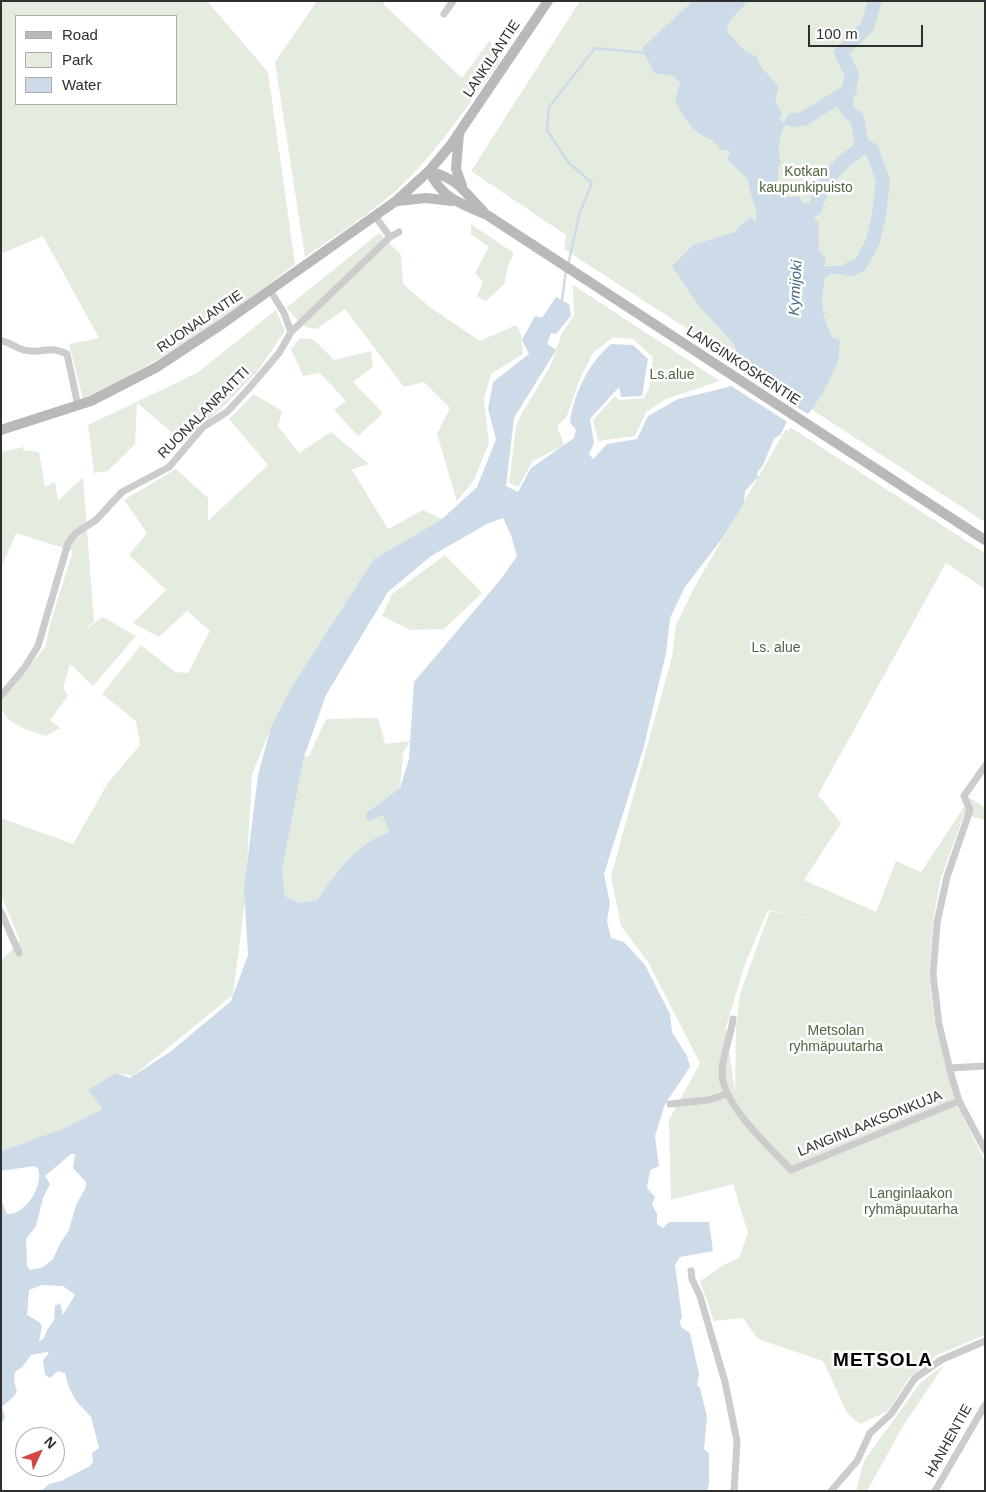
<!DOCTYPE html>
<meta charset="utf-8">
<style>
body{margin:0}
#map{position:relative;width:986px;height:1492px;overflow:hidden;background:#fff;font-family:Helvetica,sans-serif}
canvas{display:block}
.frame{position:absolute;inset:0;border:2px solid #2f2f2f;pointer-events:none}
.legend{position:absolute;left:15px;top:15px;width:162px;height:90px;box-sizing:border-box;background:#fff;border:1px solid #acacac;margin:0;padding:6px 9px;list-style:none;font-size:15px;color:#2f2f2f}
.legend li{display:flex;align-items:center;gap:10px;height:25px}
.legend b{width:25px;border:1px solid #acacac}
.north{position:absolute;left:15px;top:1427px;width:50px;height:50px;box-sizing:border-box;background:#fff;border:1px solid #acacac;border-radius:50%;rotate:47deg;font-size:14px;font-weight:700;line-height:20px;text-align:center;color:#2f2f2f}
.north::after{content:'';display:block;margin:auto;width:18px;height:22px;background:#d34644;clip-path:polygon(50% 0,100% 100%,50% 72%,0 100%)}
.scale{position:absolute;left:808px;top:25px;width:115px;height:22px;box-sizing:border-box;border:2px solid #2f2f2f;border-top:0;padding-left:6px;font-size:15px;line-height:18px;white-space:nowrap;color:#2f2f2f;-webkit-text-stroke:4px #fff;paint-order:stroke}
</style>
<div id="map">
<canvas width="986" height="1492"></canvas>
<div class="frame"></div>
<ul class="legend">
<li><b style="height:6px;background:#b9b9b9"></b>Road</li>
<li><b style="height:14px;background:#e4ebdf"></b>Park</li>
<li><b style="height:14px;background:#cddbe9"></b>Water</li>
</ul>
<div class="north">N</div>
<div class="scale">100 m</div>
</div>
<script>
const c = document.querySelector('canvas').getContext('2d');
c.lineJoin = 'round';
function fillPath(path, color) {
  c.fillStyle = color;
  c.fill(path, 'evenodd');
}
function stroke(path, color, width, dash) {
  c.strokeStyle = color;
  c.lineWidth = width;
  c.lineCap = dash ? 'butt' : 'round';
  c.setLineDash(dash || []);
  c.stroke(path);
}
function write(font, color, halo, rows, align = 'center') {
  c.font = font + ' Helvetica,sans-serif';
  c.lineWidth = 5;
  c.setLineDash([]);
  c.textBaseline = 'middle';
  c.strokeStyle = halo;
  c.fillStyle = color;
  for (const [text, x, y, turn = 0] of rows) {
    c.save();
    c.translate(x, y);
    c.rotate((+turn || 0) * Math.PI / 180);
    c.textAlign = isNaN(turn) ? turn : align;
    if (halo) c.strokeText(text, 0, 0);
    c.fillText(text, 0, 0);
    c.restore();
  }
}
fillPath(new Path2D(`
 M 1,1 L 207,1 L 268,72 L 295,264 C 229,316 159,363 83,399 L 69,344 L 99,338 L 43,236 L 1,254 ZM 16,16 L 176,16 L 176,104 L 16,104 Z
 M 317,1 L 385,1 L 383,4 L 462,78 L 490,40 L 499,63 C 470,102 443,143 409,178 C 379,209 340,232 305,257 L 275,62 Z
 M 580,1 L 985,1 L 985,522 L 564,249 L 566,235 L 471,171 Z
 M 471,224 L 514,253 L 508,266 L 505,283 L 486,301 L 477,296 L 483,282 L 475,273 L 489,247 L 471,234 Z
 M 379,233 L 401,255 L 403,284 L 431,308 L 480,341 L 516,325 L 521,334 L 523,354 L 491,374 L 484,399 L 489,443 L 474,480 L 457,501 L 437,434 L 450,408 L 424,382 L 404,387 L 345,309 L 316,329 L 305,327 L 286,308 Z
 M 573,285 L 720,381 L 666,399 L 646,412 L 635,436 L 598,441 L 593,420 L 615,396 L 619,400 L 644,398 L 650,386 L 653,357 L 633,339 L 613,337 L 593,353 L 580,379 L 566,418 L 557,426 L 564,445 L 533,461 L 518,487 L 509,483 L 516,426 L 522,413 L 550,367 L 562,333 L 574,315 Z
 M 276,310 L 285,331 L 256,373 L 222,408 L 182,441 L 137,403 L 135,444 L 108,471 L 94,473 L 88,425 L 197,373 Z
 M 300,338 L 313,339 L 334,360 L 371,351 L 373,367 L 353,382 L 383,413 L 358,436 L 334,410 L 346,401 L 320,373 L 303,376 L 291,349 Z
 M 254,394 L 282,411 L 278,426 L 299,453 L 331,432 L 369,464 L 347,471 L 352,470 L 388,529 L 423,510 L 442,519 L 374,559 L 271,728 L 252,774 L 245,901 L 233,995 L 133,1076 L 116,1073 L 89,1090 L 104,1109 L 62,1129 L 1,1151 L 1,961 L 20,941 L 1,895 L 1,818 L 73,844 L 108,783 L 140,745 L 136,721 L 102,694 L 141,645 L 175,672 L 188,673 L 210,631 L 187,611 L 159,637 L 133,623 L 166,590 L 129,555 L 147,533 L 124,500 L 176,469 L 208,498 L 208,521 L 268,465 L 229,419 Z
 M 790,427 L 985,553 L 985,589 L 946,563 L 818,795 L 841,823 L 804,880 L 876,912 L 896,861 L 921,872 L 970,798 L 985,808 L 985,820 L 964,814 L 940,881 L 933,922 L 929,974 L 935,1024 L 955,1100 L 791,1166 L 796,1172 L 957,1105 L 985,1161 L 985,1335 L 937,1355 L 909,1378 L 888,1411 L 860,1424 L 847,1413 L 823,1361 L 758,1339 L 743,1318 L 714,1321 L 700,1281 L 722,1266 L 739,1258 L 748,1233 L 733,1184 L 671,1200 L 669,1120 L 700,1063 L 648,962 L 621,926 L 611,876 L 672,657 L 676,625 L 694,588 L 786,429 L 788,431 ZM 768,910 L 825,921 L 770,911 L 740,994 L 736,1027 L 735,1093 L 726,1027 L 745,964 Z
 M 24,447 L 23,450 L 39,452 L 45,487 L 55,482 L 58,501 L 83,477 L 94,622 L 78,635 L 103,617 L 136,636 L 93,686 L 70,664 L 63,688 L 68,696 L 50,720 L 60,728 L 46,736 C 29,731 1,723 1,702 L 45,647 L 51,621 L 73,551 L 16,533 L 1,569 L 1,452 Z
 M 445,555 L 482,593 L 444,629 L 411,630 L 382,616 L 392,594 Z
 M 378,718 L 385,744 L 410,741 L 403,753 L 400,788 L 365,814 L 383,815 L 390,832 C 356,844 337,872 317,900 L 300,903 L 285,896 L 282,870 L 304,757 L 309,756 L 326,719 Z
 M 944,1365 L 903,1426 L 867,1491 L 856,1491 L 864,1461 L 921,1382 Z`), '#e4ebdf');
fillPath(new Path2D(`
 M 693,1 L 750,1 C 741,8 727,20 727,32 L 744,50 L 757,57 L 761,67 L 779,87 L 775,101 L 783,116 L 779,118 L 783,123 L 789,116 L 793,120 L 791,125 L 785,125 C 779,136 777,152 781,163 L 778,166 L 778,191 L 789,197 L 800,197 L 803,204 L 807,203 L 815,209 L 815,220 L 819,222 L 818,242 L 820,245 L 818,250 L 826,258 L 823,267 L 849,265 L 850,275 L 830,274 L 825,278 C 820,305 821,312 832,337 L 840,340 L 838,362 L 823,393 L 809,413 L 787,421 L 781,434 L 774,439 L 763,465 L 757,473 L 758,477 L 745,491 L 744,503 L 721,540 L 685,587 L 670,618 L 666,653 L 643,750 L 604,874 L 610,903 L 607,921 L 611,938 L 624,942 L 645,965 L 670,1014 L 672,1032 L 687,1056 L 690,1067 L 665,1104 L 655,1136 L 659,1166 L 650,1170 L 647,1188 L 655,1197 L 652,1204 L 657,1214 L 657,1224 L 663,1228 L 669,1222 L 709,1222 L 713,1251 L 680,1257 L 675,1265 L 682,1318 L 680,1321 L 681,1327 L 690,1333 L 699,1374 L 697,1385 L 700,1388 L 707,1417 L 704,1449 L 709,1453 L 709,1484 L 707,1491 L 41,1491 L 49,1484 L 61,1481 L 90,1466 L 93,1462 L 92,1453 L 99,1448 L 91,1417 L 77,1402 L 69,1388 L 65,1373 L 58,1371 L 50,1378 L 45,1375 L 43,1360 L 49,1353 L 47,1352 L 31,1355 L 23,1366 L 15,1372 C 11,1395 28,1386 2,1407 L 5,1418 L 1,1424 L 1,1200 L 7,1214 C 26,1215 44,1185 38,1168 L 34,1166 L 1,1171 L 1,1151 L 62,1129 L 103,1109 L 88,1090 L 116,1073 L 130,1078 L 170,1052 L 231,1001 L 248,955 L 244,889 L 258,775 L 271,727 L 293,685 L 374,559 L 442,519 L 477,487 L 496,439 L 488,409 L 493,382 L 529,354 L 522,340 L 535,316 L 542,318 L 556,297 L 569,304 L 571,316 L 556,334 L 551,333 L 547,344 L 556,350 L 514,418 L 506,486 L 518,492 L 531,468 L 574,438 L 576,430 L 570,422 C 574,393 588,364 611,344 L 633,345 L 648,359 L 642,396 L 621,397 L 619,387 L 590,419 L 594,443 L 589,454 L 593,459 L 607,444 L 637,439 L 648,416 L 678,399 L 729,387 L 742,366 L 734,344 L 698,305 L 672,266 L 693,245 L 735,232 L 744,222 L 751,217 L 756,222 C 759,210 749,193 748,180 L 727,159 L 730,155 L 729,150 L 721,150 C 712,138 714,142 703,136 C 691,129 681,113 675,102 L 680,83 L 673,76 L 654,73 L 642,48 ZM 503,518 L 511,535 L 517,556 L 501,579 L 414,682 L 409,759 L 400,788 L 365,814 L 368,821 L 383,815 L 389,832 C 356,844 337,872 317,900 L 300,903 L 285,896 L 282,870 L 304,757 L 326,695 L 388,592 L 431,556 L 487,524 ZM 71,1154 L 75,1154 L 73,1168 L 86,1182 L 86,1187 L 76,1205 L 69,1230 L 61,1242 L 53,1259 L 43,1267 L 30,1270 L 27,1266 L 26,1239 L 36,1226 L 43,1198 L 50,1184 L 45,1176 ZM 42,1285 L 63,1286 L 75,1295 L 63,1315 L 60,1303 L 55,1306 L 54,1320 L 47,1330 L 44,1338 L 39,1342 L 42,1326 L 39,1322 L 27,1315 L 29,1290 Z`), '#cddbe9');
fillPath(new Path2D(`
 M 737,369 L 809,415 L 789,423 L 728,384 Z`), '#fff');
stroke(new Path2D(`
 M 568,265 L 580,212 L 592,183 L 568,162 L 547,130 L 549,107 L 595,48 L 645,53
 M 562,301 L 566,270`), '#cddbe9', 2.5);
stroke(new Path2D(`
 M 793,120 L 803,119 L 850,90
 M 815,209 C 820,188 830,173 847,159 C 854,153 858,153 862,145
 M 850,269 L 860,265 L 863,260 L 873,241 L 879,215 L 883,181 L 872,150 L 862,145 L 857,118 L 850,113 L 845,106 L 852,75 L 841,52 L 867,27 L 875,1`), '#cddbe9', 14);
stroke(new Path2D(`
 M 444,14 L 453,1
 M 375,216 L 390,237
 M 291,332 L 390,237 L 399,232
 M 1,341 C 10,342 16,348 24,350 C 42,355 47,344 67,354 L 78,406
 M 1,696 L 25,667 L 38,646 L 68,543 L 76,533 L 96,520 L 122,492 L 169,467 L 203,427 L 227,412 L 251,386 L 279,353 L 291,332 L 284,313 L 270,290
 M 985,766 L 964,796 L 970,810 L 947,877 L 937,923 L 933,974 L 939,1024 L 951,1074 L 959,1101 L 985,1150
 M 1,912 L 19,953
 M 733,1019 C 731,1037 721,1057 722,1075 C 724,1106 770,1147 791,1170 L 959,1101
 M 950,1068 L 985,1066
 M 670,1104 L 708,1100 L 727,1094
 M 691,1271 L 692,1279 L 700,1296 L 725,1382 L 737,1441 L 734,1491
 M 831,1491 L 857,1461 L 870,1433 L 891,1414 L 915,1378 L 941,1360 L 985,1341
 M 935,1491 L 985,1405`), '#ccc', 7);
stroke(new Path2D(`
 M 459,134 L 456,169 L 462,186
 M 429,171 C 444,200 458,202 487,215 L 985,540
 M 429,171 C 460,180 461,189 483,211
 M 397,201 L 426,198 L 452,201
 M 1,430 L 91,401 L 157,367 L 222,324 L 396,201 L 429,171 L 450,146 L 548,1`), '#b9b9b9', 10);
write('14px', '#2f2f2f', '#fff', [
 ["LANKILANTIE",492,59,-56],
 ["RUONALANTIE",200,322,-34],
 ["LANGINKOSKENTIE",743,366,33],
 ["RUONALANRAITTI",204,413,-45],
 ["LANGINLAAKSONKUJA",870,1124,-22],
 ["HANHENTIE",949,1441,-61]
]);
write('14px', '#4f6641', '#fff', [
 ["Kotkan",806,172],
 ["kaupunkipuisto",806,188],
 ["Ls.alue",672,375],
 ["Ls. alue",776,648],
 ["Metsolan",836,1031],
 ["ryhmäpuutarha",836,1047],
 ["Langinlaakon",911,1194],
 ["ryhmäpuutarha",911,1210]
]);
write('italic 15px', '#456989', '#fff', [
 ["Kymijoki",796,288,-87]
]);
c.letterSpacing = '1px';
write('bold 19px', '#000', '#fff', [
 ["METSOLA",883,1361]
]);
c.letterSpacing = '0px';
</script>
